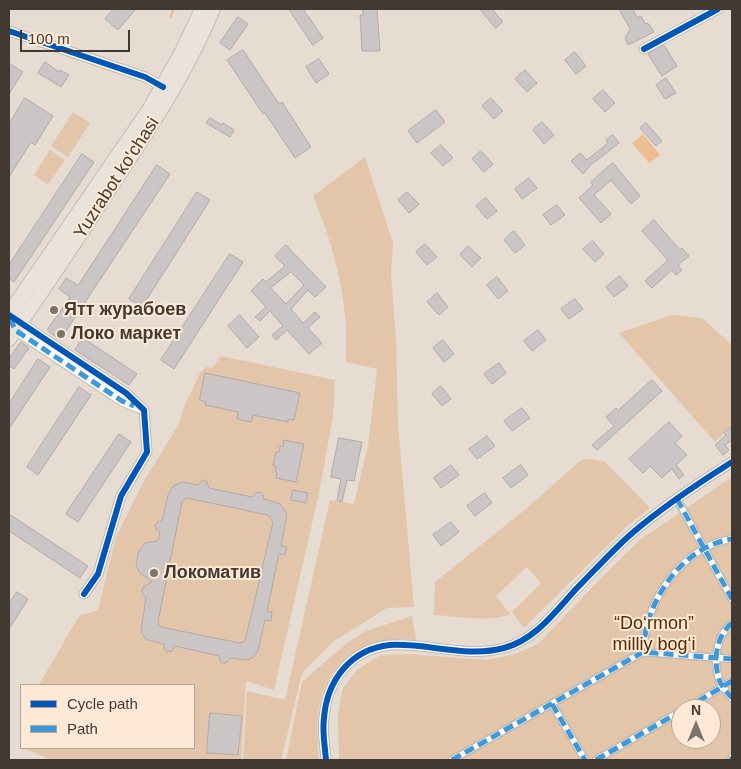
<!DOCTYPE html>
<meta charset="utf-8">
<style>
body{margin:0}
#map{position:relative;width:741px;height:769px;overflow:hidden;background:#e7dcd2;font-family:Helvetica,sans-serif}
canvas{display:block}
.frame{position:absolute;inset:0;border:10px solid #423a32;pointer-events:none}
.legend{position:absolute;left:20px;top:684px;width:175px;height:65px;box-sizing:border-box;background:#fee9d6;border:1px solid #b3a394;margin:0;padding:6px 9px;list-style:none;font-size:15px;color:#423a32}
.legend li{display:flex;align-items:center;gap:10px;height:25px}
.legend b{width:25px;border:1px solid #b3a394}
.north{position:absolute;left:671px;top:699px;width:50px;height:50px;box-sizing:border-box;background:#fee9d6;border:1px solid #b3a394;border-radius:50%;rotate:0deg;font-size:14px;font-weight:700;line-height:20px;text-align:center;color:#423a32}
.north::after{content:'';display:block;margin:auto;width:18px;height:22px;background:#7c736a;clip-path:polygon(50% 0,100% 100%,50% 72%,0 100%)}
.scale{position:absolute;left:20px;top:30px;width:110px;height:22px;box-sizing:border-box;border:2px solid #423a32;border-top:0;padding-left:6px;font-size:15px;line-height:18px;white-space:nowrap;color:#423a32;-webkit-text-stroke:4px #fee9d6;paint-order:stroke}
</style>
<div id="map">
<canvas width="741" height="769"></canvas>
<div class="frame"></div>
<ul class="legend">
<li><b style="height:6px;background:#0057b8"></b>Cycle path</li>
<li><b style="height:6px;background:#3f98d8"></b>Path</li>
</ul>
<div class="north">N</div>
<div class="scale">100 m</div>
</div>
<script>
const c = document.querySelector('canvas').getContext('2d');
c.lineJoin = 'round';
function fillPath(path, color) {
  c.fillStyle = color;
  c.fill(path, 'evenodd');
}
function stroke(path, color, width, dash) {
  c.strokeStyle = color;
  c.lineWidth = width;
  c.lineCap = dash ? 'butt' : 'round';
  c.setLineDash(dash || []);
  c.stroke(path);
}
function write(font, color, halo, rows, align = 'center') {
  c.font = font + ' Helvetica,sans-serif';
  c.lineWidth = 4;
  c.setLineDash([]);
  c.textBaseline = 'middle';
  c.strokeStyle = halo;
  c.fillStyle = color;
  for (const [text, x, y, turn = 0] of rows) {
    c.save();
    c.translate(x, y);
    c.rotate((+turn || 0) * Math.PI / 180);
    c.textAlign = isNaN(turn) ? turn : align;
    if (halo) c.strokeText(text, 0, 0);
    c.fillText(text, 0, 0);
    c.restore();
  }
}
fillPath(new Path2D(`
 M 73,112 L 90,123 L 68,157 L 51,146 Z
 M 50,150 L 65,160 L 48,185 L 34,175 Z
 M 365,157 L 393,243 L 391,273 L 396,340 L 398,425 L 414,607 L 387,608 L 334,641 L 302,673 L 281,760 L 243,760 L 247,691 L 285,700 L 330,500 L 354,504 L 368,446 L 377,369 L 346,362 C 346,346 347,330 345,315 C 341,274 329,234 313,196 Z
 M 672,315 L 702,318 L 732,345 L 732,426 L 715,442 L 619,333 Z
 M 221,356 L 335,380 L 333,416 L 319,493 L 274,690 L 246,681 L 241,760 L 51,760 L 23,748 L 194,748 L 194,685 L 39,685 L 79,616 L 98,610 L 116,537 L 145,479 L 179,424 L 183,409 L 200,373 L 206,367 L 212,368 Z
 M 590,459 L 605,462 L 650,508 L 626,527 L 524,628 L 512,612 L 541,583 L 527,567 L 496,596 L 510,614 C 491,623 456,616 434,615 L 435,582 L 527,508 L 581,460 Z
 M 732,477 L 732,760 L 339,760 L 338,714 L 343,688 L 358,669 L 381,655 L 409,654 L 486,660 L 512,655 L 538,644 L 605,574 L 641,539 ZM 681,709 L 711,709 L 711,739 L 681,739 Z
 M 412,616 L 416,640 C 374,635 336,653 322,695 C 315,715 318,739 319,760 L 286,760 L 302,682 L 348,642 L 366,631 Z`), '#e3c5aa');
fillPath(new Path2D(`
 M 643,134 L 660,155 L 649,163 L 632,143 Z`), '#ecbe92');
stroke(new Path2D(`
 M 171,17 L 173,9`), '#ecbe92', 2.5);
const building = new Path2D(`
 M 114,9 L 136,9 L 118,30 L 105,19 Z
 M 289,9 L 303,9 L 323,38 L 313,45 Z
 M 363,9 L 377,9 L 380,51 L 362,51 L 360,15 L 363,15 Z
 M 480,9 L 492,9 L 503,22 L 496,28 Z
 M 619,9 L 633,9 L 637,18 L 641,16 L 645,23 L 649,24 L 654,32 L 628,45 L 625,38 L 630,29 Z
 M 238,17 L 248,24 L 230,50 L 220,43 Z
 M 664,45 L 677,66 L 662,76 L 648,54 Z
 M 243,50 L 279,104 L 282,102 L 311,147 L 295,158 L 265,113 L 263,114 L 227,60 Z
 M 575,52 L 586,66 L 576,74 L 565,60 Z
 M 319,59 L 329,74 L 316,83 L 306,67 Z
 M 45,62 L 59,72 L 60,70 L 69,75 L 61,87 L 38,73 Z
 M 9,63 L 23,72 L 9,94 Z
 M 525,70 L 537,83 L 527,92 L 515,79 Z
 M 666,78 L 676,93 L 665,99 L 656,85 Z
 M 603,90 L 615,103 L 605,112 L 593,99 Z
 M 25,98 L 53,116 L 35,145 L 31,142 L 9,177 L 9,124 Z
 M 491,98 L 503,111 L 494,119 L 482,106 Z
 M 436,110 L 445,122 L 417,143 L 408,131 Z
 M 210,118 L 222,125 L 223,123 L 234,130 L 230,137 L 206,123 Z
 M 542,122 L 554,135 L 544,144 L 533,130 Z
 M 646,123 L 662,141 L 656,146 L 640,128 Z
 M 613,135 L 619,143 L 591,165 L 583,174 L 571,161 L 580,153 L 587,160 L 608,143 L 606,140 Z
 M 441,145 L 453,158 L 443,166 L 431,153 Z
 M 481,151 L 493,164 L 484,172 L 472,159 Z
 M 82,154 L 94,162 L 14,282 L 9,278 L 9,265 Z
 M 613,163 L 640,196 L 631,204 L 611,180 L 594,195 L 611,214 L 601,223 L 579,198 L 593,185 L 591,182 Z
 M 157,165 L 170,174 L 60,340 L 47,330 L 70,297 L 59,289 L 66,278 L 78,285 Z
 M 529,178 L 537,188 L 522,199 L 515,189 Z
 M 197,192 L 210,200 L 142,307 L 129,299 Z
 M 407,192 L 419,204 L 409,213 L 398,200 Z
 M 486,198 L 497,211 L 487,219 L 476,206 Z
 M 557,205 L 565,215 L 551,225 L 543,215 Z
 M 654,220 L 680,250 L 682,248 L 689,256 L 678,265 L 682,270 L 676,275 L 672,270 L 652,288 L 645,281 L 668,260 L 642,231 Z
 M 514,231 L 525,245 L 515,253 L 504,240 Z
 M 593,241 L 604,254 L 595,262 L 583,249 Z
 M 425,244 L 437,257 L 427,265 L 416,252 Z
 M 286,245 L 326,287 L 315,297 L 308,290 L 291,309 L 303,323 L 315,312 L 320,317 L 308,328 L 322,343 L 309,354 L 287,330 L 276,340 L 272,335 L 283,326 L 270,311 L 260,321 L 255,317 L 266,307 L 251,291 L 263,279 L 266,282 L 285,266 L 275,256 ZM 291,272 L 304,285 L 286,304 L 271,288 Z
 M 468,246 L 481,258 L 472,267 L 460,255 Z
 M 230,254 L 243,262 L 174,369 L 161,360 Z
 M 620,276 L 628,286 L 614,297 L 606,287 Z
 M 497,277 L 508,291 L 498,299 L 487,285 Z
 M 437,293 L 448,307 L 439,315 L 427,302 Z
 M 575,299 L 583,309 L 569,319 L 561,309 Z
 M 240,315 L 259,337 L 247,348 L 228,326 Z
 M 538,330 L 546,340 L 532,351 L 524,341 Z
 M 83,338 L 137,374 L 129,385 L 75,350 Z
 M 443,340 L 454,354 L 444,362 L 433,348 Z
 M 21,342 L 29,348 L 14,369 L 9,366 L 9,359 Z
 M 38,359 L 50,367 L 9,429 L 9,404 Z
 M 499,363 L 506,373 L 492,384 L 484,374 Z
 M 205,373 L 300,393 L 294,420 L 288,419 L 288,422 L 253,415 L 251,422 L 237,419 L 238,412 L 205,405 L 206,402 L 200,400 Z
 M 652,380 L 662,391 L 597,450 L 592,445 L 614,426 L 606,417 L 616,408 L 618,410 Z
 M 441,386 L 451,399 L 442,406 L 432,394 Z
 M 79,387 L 91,395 L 38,475 L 27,467 Z
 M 522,408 L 530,418 L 512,431 L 504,421 Z
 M 669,422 L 682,436 L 675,443 L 687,455 L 676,465 L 684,475 L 679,479 L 672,469 L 662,478 L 650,466 L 643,473 L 629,459 Z
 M 732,427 L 732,442 L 731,441 L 725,445 L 729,450 L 723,455 L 715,445 L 726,435 L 724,433 Z
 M 119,434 L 131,442 L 78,522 L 66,514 Z
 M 487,436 L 495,446 L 477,459 L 469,449 Z
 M 339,438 L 362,442 L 354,481 L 347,480 L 342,502 L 337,500 L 341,479 L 331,477 Z
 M 284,440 L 304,444 L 296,482 L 276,478 L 277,472 L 275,471 L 276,466 L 273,466 L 276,452 L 279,452 L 280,446 L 283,446 Z
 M 451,465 L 459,475 L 441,488 L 434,478 Z
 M 521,465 L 528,475 L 511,488 L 503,478 Z
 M 203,480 L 207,482 L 209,488 L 252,497 L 256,493 L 260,492 L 263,495 L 264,499 L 280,504 L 287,514 L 281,546 L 287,547 L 285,555 L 279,554 L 267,611 L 272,612 L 271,621 L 265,620 L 258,651 L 254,657 L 248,660 L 230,658 L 226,663 L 223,663 L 220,661 L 219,656 L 175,646 L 172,651 L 167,652 L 164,649 L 164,644 L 148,640 L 145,638 L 141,631 L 146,597 L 143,595 L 142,591 L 143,587 L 152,582 L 139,572 L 136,565 L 138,553 L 145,543 L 158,541 L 160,532 L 156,529 L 155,525 L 158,522 L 162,521 L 168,495 L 173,486 L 182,482 L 198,485 ZM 187,498 L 268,515 L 273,522 L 245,641 L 240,643 L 161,627 L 158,622 L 182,502 Z
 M 293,490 L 308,493 L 306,503 L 291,500 Z
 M 485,493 L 492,503 L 475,516 L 467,506 Z
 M 9,514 L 88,566 L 80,578 L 9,531 Z
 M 451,522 L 459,532 L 441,546 L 433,535 Z
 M 17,592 L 28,599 L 9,629 L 9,604 Z
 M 210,713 L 242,716 L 238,755 L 207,753 Z`);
fillPath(building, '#ccc5c5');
stroke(building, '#b1aaaa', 1);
const pedestrian = new Path2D(`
 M 677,499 L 732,599
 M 732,623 C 716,636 713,660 719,679 C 721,686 727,692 732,698
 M 643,652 C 644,643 645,633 647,625 C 658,585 690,545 732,539
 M 552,704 L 585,760
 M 685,709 L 732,681
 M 452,760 L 643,652 L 732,659
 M 596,760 L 681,711
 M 731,760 L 732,757`);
const minor = new Path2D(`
 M 9,31 L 145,77 L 163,87
 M 644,49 L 718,9
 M 9,315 L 126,393 L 144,410 L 147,452 L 121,496 L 98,574 L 84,594
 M 14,327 L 15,330 L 122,401 L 139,408
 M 326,760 C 325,746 322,732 324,718 C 327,680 351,649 390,645 C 428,643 467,658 504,648 C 535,640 555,612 576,589 C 594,571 611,552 630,535 C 661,508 697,484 732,462`);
const primary = new Path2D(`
 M 9,314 L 149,110 L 182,52 L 202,9
 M 9,339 C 48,283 86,226 123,168 C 157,117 190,65 213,9`);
stroke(pedestrian, '#c2b9b1', 9);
stroke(minor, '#c2b9b1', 11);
stroke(primary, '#c2bcb7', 16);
stroke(pedestrian, '#fbfaf8', 6);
stroke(minor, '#fbfaf8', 9);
stroke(primary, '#eae3da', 14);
stroke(new Path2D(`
 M 10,318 L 15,330 L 122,401 L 134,406
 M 677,499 L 732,599
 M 732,623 C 716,636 713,660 719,679 C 721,686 727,692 732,698
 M 643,652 C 644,643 645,633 647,625 C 658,585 690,545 732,539
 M 552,704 L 585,760
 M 685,709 L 732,681
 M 452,760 L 643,652 L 732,659
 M 596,760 L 681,711
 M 731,760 L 732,757`), '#3f98d8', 5, [10, 5]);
stroke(new Path2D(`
 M 9,31 L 145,77 L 163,87
 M 644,49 L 718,9
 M 9,315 L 126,393 L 144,410 L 147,452 L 121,496 L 98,574 L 84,594
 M 326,760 C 325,746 322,732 324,718 C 327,680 351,649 390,645 C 428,643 467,658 504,648 C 535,640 555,612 576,589 C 594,571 611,552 630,535 C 661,508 697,484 732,462`), '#0057b8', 6);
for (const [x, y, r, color] of [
 [54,310,5,"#7c736a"],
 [61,334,5,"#7c736a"],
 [154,573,5,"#7c736a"]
]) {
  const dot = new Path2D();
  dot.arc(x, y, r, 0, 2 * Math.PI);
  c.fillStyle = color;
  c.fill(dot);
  stroke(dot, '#fee9d6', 2);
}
write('18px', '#423a32', '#fee9d6', [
 ["Yuzrabot ko'chasi",117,178,-57]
]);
write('bold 18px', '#423a32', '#fee9d6', [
 ["Ятт журабоев",64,310],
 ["Локо маркет",71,334],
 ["Локоматив",164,573]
], 'left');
write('18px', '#542e00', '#fee9d6', [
 ["“Do‘rmon”",654,624],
 ["milliy bog‘i",654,645]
]);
</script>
